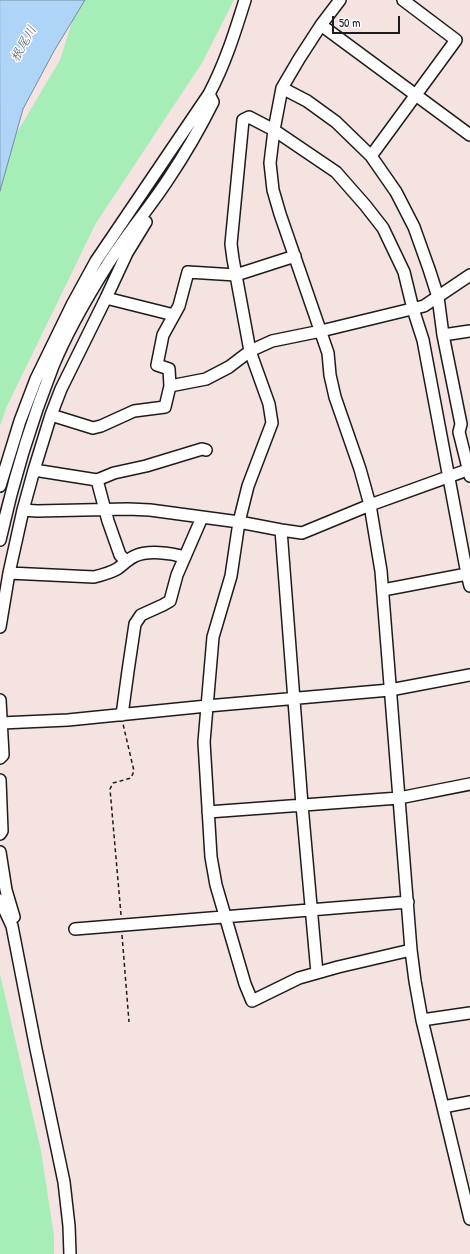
<!DOCTYPE html>
<meta charset="utf-8">
<style>
body{margin:0}
#map{position:relative;width:470px;height:1254px;overflow:hidden;background:#f4e3e0;font-family:"Patrick Hand",sans-serif}
canvas{display:block}
.scale{position:absolute;left:332px;top:16px;width:68px;height:18px;box-sizing:border-box;border:2px solid #1c1c1c;border-top:0;padding-left:5px;font-size:12px;line-height:14px;white-space:nowrap;color:#1c1c1c;-webkit-text-stroke:3px #fff;paint-order:stroke}
</style>
<div id="map">
<canvas width="470" height="1254"></canvas>
<div class="scale">50 m</div>
</div>
<script>
const c = document.querySelector('canvas').getContext('2d');
c.lineJoin = 'round';
function fillPath(path, color) {
  c.fillStyle = color;
  c.fill(path, 'evenodd');
}
function stroke(path, color, width, dash) {
  c.strokeStyle = color;
  c.lineWidth = width;
  c.lineCap = dash ? 'butt' : 'round';
  c.setLineDash(dash || []);
  c.stroke(path);
}
function write(font, color, halo, rows, align = 'center') {
  c.font = font + ' "Patrick Hand","Klee One",sans-serif';
  c.lineWidth = 3;
  c.setLineDash([]);
  c.textBaseline = 'middle';
  c.strokeStyle = halo;
  c.fillStyle = color;
  for (const [text, x, y, turn = 0] of rows) {
    c.save();
    c.translate(x, y);
    c.rotate((+turn || 0) * Math.PI / 180);
    c.textAlign = isNaN(turn) ? turn : align;
    if (halo) c.strokeText(text, 0, 0);
    c.fillText(text, 0, 0);
    c.restore();
  }
}
fillPath(new Path2D(`
 M 79,0 L 234,0 L 202,63 L 96,223 L 7,406 L 0,426 L 0,161 L 60,60 Z
 M 0,974 L 41,1151 L 54,1236 L 54,1254 L 0,1254 Z`), '#a7edb8');
const water = new Path2D(`
 M 0,0 L 85,0 L 54,51 L 23,109 L 0,191 Z`);
fillPath(water, '#aed5f8');
stroke(water, '#748ba0', 1);
const minor = new Path2D(`
 M 340,0 L 321,25 L 299,59 L 282,88 L 274,130 L 270,163 L 273,190 L 280,214 L 328,353 L 330,375 L 335,397 L 360,469 L 370,505 L 381,571 L 411,950 L 415,981 L 422,1020 L 470,1219
 M 321,25 L 470,135
 M 282,88 L 307,101 L 336,122 L 371,156 L 396,192 L 414,227 L 429,269 L 438,297 L 443,335 L 461,424 L 459,432 L 470,476
 M 371,156 L 456,40 L 403,0
 M 146,222 L 127,253 L 106,298 L 61,389 L 51,415 L 34,470 L 23,510 L 9,573 L 94,577 C 102,575 110,573 117,569 C 123,565 128,559 135,556 C 148,550 171,553 184,557
 M 106,298 L 174,315
 M 443,335 L 470,331
 M 170,386 L 169,369 L 157,365 L 163,335 L 179,306 L 188,272 L 236,275 L 295,256
 M 51,415 L 93,428 L 101,426 L 134,411 L 165,407 L 170,386 L 206,379 L 229,367 L 250,351 L 272,341 L 321,331 L 424,306 L 470,275
 M 34,470 L 97,480 L 114,473 L 146,466 L 202,449 L 206,450
 M 97,480 L 108,521 L 120,555 L 126,561
 M 0,486 L 20,421 L 36,379 L 72,305 L 96,261 L 209,94
 M 23,510 L 37,511 L 128,509 L 150,510 L 239,522 L 281,530 L 302,533 L 370,505 L 470,469
 M 281,530 L 302,805 L 317,973
 M 0,540 C 13,481 31,422 53,366 C 67,332 86,299 106,267 C 125,236 149,209 169,178 C 185,154 200,128 213,102 L 209,94 C 225,64 235,32 245,0
 M 383,590 L 467,574 L 470,586
 M 0,627 L 9,573
 M 0,700 L 3,755 L 0,758
 M 122,715 L 128,671 L 135,624 L 141,615 L 163,605 L 170,601 L 177,575 L 200,522 L 201,517
 M 1,723 L 68,720 L 207,706 L 390,690 L 470,675
 M 0,780 L 2,831 L 0,834
 M 208,812 L 399,798 L 470,784
 M 0,852 L 6,890 L 14,917
 M 0,900 L 12,926 L 36,1049 L 64,1182 L 69,1226 L 70,1254
 M 75,929 L 408,902
 M 411,950 L 338,967 L 299,978 L 252,1001 L 245,984 L 216,885 L 211,857 L 204,742 L 213,637 L 231,576 L 239,522 L 248,486 L 272,423 L 269,404 L 250,351 L 233,259 L 231,244 L 243,120 L 249,117 L 274,130 L 336,172 L 365,205 L 383,228 L 404,272 L 413,309 L 423,340 L 467,574
 M 422,1020 L 470,1013
 M 443,1107 L 470,1102`);
stroke(minor, '#1c1c1c', 14);
stroke(new Path2D(`
 M 121,915 L 110,789 L 113,783 L 131,778 L 134,771 L 123,724
 M 122,935 L 129,1022`), '#1c1c1c', 1.5, [4, 3]);
stroke(minor, '#fff', 11);
write('italic 13px', '#4f5d69', '#fff', [
 ["根尾川",24,44,-61]
]);
</script>
